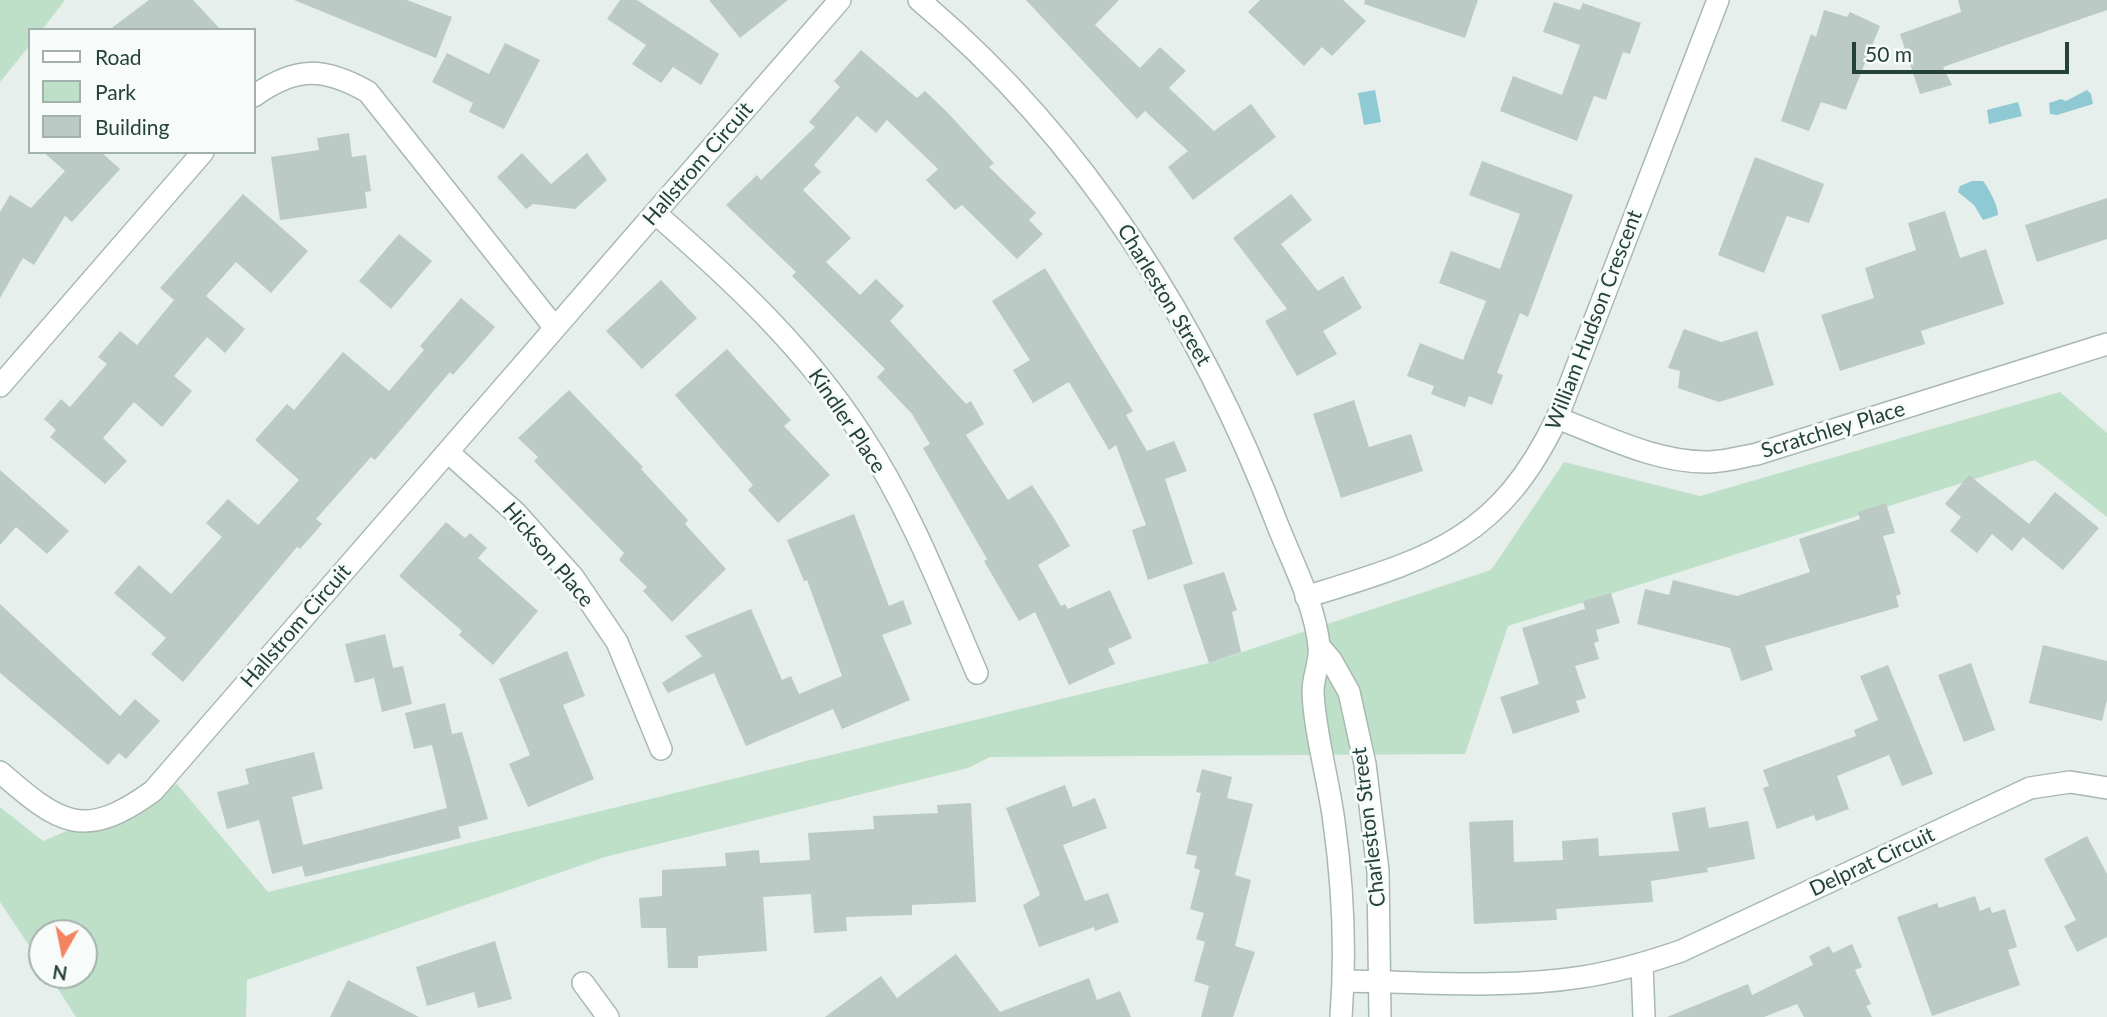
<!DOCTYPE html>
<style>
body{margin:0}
#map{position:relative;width:2107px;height:1017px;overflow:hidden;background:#e6efeb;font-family:Lato,sans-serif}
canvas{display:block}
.legend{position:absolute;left:28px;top:28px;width:228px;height:126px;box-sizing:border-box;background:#f7fbf9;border:2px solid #a3b1ad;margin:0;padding:9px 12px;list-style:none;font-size:21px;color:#24423a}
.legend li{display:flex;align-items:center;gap:14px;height:35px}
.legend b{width:35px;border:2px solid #a3b1ad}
.north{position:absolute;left:28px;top:919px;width:70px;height:70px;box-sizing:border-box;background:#f7fbf9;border:2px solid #a3b1ad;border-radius:50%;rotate:189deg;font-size:19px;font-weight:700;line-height:28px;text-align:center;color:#24423a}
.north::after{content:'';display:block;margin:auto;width:24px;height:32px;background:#f4845f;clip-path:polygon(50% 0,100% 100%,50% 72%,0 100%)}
.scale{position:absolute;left:1852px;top:42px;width:217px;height:32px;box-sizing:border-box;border:4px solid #24423a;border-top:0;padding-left:9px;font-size:21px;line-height:24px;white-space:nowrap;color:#24423a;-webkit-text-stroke:5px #f7fbf9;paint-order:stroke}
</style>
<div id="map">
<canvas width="2107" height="1017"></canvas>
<ul class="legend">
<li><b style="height:9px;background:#fff"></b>Road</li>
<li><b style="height:19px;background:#bfe0c8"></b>Park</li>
<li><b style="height:19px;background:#bbcac4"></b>Building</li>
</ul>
<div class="north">N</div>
<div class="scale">50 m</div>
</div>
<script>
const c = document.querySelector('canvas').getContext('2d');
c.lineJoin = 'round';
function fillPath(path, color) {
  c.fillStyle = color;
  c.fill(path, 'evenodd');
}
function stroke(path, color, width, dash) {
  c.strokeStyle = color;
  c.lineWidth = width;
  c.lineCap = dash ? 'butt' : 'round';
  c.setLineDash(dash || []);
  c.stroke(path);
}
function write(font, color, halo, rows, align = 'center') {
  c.font = font + ' Lato,sans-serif';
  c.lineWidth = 6;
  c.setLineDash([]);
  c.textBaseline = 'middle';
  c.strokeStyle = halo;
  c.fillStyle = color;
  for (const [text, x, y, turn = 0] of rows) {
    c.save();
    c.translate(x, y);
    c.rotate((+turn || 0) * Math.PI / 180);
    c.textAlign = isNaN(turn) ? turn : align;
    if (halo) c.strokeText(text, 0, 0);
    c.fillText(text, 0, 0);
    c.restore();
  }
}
fillPath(new Path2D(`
 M 0,0 L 65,0 L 42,30 L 30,30 L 30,45 L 0,82 Z
 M 2060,392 L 2107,433 L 2107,517 L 2035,460 L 1508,626 L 1465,754 L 990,757 L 968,768 L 605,857 L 247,980 L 246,1017 L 76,1017 L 49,975 L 84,975 L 84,933 L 42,933 L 42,965 L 0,902 L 0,807 L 43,841 L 177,784 L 268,892 L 1209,663 L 1491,570 L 1564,462 L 1700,496 Z`), '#bfe0c8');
fillPath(new Path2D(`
 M 1375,90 L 1381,122 L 1364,125 L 1358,93 Z
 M 2087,90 L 2091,94 L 2093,104 L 2057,115 L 2050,114 L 2049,103 L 2061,99 L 2066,101 Z
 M 2018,102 L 2022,116 L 1989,124 L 1987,110 Z
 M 1972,181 L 1983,181 C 1989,189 1998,205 1998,215 L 1983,220 L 1974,205 L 1958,192 L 1960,186 Z`), '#8ec9d4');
fillPath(new Path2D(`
 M 149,0 L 193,0 L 221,30 L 109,30 Z
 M 294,0 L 407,0 L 452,17 L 436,58 Z
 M 620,0 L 637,0 L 719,54 L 701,85 L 673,67 L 661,83 L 632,64 L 646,45 L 607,19 Z
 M 709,0 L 788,0 L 740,38 Z
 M 1026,0 L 1119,0 L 1095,25 L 1140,68 L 1160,47 L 1186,71 L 1169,88 L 1214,131 L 1251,104 L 1276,137 L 1193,200 L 1168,167 L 1188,151 L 1145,111 L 1137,119 Z
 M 1260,0 L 1343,0 L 1366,21 L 1332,56 L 1322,47 L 1304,66 L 1248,12 Z
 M 1365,0 L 1478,0 L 1465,38 L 1364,4 Z
 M 1958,0 L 2107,0 L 2107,10 L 1943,67 L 1952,85 L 1920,94 L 1900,34 L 1961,12 Z
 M 1554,2 L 1580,10 L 1583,3 L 1641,23 L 1630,54 L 1623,52 L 1606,100 L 1594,96 L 1577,141 L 1500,111 L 1513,76 L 1562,95 L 1580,45 L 1543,32 Z
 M 1824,10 L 1847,17 L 1850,12 L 1880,26 L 1846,110 L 1821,102 L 1809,131 L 1781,121 L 1811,34 L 1816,37 Z
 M 505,43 L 540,60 L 504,129 L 469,112 L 473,103 L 432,82 L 447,53 L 489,74 Z
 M 861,50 L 917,98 L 925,91 L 947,112 L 994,163 L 989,167 L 1036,213 L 1029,220 L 1043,234 L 1017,259 L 962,205 L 955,210 L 926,180 L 938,169 L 887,120 L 876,133 L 857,116 L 814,165 L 821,172 L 803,190 L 851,238 L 826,262 L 860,295 L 876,279 L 904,306 L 890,321 L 966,404 L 971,401 L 984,424 L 966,435 L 1008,500 L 1032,485 L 1055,520 L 1070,546 L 1038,565 L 1061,606 L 1065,604 L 1068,609 L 1110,590 L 1132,638 L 1108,649 L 1115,664 L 1069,685 L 1035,612 L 1019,621 L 984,561 L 987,559 L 923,448 L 930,444 L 912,414 L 877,377 L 885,369 L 792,276 L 796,272 L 726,205 L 757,175 L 761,180 L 815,127 L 809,122 L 840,87 L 834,81 Z
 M 349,133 L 352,157 L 366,155 L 371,191 L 365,192 L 367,208 L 280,220 L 271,157 L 319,150 L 317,138 Z
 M 43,152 L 101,152 L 120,169 L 72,222 L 65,216 L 34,265 L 23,258 L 0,298 L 0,212 L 10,195 L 31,208 L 65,171 Z
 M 522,153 L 551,184 L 587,153 L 607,180 L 575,209 L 533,204 L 526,209 L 497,177 Z
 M 1755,157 L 1824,184 L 1809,223 L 1787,216 L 1764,273 L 1718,255 Z
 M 1482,161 L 1573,195 L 1528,317 L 1520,313 L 1497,373 L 1503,375 L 1492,405 L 1469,396 L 1465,407 L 1431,394 L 1434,386 L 1407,376 L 1420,343 L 1463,360 L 1486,301 L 1439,283 L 1451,251 L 1500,269 L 1520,214 L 1469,195 Z
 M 243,194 L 308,251 L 271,293 L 236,262 L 206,296 L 245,329 L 225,353 L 207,337 L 174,376 L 192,391 L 162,427 L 134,402 L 103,438 L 127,461 L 105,484 L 50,437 L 56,430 L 44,419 L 61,399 L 70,407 L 107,364 L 98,357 L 120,331 L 137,345 L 174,300 L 160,288 Z
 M 1291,194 L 1312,220 L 1281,244 L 1318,291 L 1343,276 L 1362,308 L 1323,331 L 1337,354 L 1297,376 L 1265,321 L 1287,309 L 1233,238 Z
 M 2107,198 L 2107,239 L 2037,262 L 2025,225 Z
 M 1945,211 L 1960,258 L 1986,249 L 2004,304 L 1921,331 L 1925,344 L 1840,371 L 1821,315 L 1874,298 L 1865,268 L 1916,250 L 1908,223 Z
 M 399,234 L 432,261 L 391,309 L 359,281 Z
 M 1045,268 L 1133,411 L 1126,415 L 1147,451 L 1174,441 L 1187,471 L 1165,479 L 1193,564 L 1148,580 L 1132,530 L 1146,525 L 1116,445 L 1109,450 L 1069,382 L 1033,403 L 1013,370 L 1030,360 L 992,301 Z
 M 661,280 L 697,318 L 642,369 L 606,331 Z
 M 461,298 L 495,327 L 453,375 L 450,372 L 375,460 L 371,457 L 316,519 L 322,524 L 300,549 L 297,547 L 183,682 L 151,654 L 166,638 L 114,593 L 139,565 L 171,594 L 222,537 L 206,523 L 228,499 L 258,525 L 299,480 L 255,440 L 287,404 L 294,410 L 343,352 L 389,391 L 424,350 L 420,346 Z
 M 1684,329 L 1721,342 L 1757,331 L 1774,385 L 1719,402 L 1678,388 L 1680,371 L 1668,368 Z
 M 727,349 L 791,420 L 784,426 L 830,475 L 778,523 L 748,490 L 753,485 L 675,395 Z
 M 569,390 L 643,467 L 641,469 L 688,520 L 685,524 L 726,569 L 672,622 L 643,591 L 647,587 L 619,560 L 624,553 L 534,461 L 538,457 L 518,438 Z
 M 1354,400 L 1369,447 L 1411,434 L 1423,471 L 1341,498 L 1313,414 Z
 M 0,470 L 69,531 L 47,554 L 16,527 L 0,545 Z
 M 1969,475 L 2029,524 L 2055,492 L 2099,528 L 2063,570 L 2023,537 L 2012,551 L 1992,534 L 1977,553 L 1950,531 L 1961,517 L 1945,504 Z
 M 1886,503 L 1895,533 L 1883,536 L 1901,594 L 1896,596 L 1899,607 L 1765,646 L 1773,670 L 1741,681 L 1730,648 L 1637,624 L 1645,589 L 1669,595 L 1673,580 L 1737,596 L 1810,572 L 1799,539 L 1860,519 L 1858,512 Z
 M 854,514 L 889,606 L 903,600 L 912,624 L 882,635 L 910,700 L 842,729 L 833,709 L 746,746 L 714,673 L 668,693 L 662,683 L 702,656 L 685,636 L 751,609 L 782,680 L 791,676 L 799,694 L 842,676 L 807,580 L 804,581 L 787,540 Z
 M 446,522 L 465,538 L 470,533 L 487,548 L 478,558 L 538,611 L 493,665 L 459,635 L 462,631 L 399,576 Z
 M 1224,572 L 1237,610 L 1232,612 L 1241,652 L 1209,663 L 1183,585 Z
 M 1611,593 L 1620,623 L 1596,630 L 1599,641 L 1594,643 L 1599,659 L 1575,666 L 1586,698 L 1576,701 L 1580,712 L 1513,734 L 1500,697 L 1539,684 L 1522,628 L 1585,609 L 1583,601 Z
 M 0,604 L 120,716 L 135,699 L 160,721 L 126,759 L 119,753 L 108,765 L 0,673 Z
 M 385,634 L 393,668 L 403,666 L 412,704 L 382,712 L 374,678 L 355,683 L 345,644 Z
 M 2043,645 L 2107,661 L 2107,700 L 2102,721 L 2029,703 Z
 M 567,651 L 585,696 L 563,705 L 594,779 L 528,807 L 509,764 L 530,755 L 499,679 Z
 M 1971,663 L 1995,730 L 1964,742 L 1938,675 Z
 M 1888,665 L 1933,774 L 1902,786 L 1889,755 L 1837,776 L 1849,809 L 1816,821 L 1814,815 L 1777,829 L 1763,788 L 1769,786 L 1763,770 L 1856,736 L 1854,730 L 1878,720 L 1860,676 Z
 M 445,703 L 452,734 L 462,732 L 488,819 L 458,827 L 461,838 L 305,877 L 302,866 L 272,874 L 259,820 L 227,829 L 217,792 L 249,784 L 245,769 L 314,752 L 323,789 L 292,797 L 303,845 L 447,808 L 432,745 L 414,749 L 405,713 Z
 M 1202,769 L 1232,777 L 1227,798 L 1253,804 L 1235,875 L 1251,880 L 1235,946 L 1255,952 L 1233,1017 L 1201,1017 L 1209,986 L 1194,981 L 1205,942 L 1196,939 L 1204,913 L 1190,909 L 1200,870 L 1194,868 L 1197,856 L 1186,854 L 1201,793 L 1196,792 Z
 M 1065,785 L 1073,807 L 1095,798 L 1107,828 L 1063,845 L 1085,901 L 1108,893 L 1119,922 L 1095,931 L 1094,927 L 1039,947 L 1023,905 L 1040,895 L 1006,808 Z
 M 971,803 L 976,902 L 912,905 L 912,915 L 846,917 L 847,931 L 814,933 L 811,894 L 763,897 L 767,951 L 698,956 L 698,968 L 668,968 L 666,928 L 641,928 L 639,898 L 662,896 L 662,870 L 726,866 L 725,853 L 759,850 L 760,863 L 810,860 L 808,833 L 874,829 L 873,816 L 938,813 L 937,805 Z
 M 1705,807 L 1709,828 L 1748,821 L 1755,859 L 1707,868 L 1708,872 L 1651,881 L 1653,902 L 1556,909 L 1557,920 L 1474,924 L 1469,822 L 1513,820 L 1514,862 L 1563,860 L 1562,841 L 1598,838 L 1599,856 L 1679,851 L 1672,813 Z
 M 2087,836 L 2107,874 L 2107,937 L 2077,952 L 2064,926 L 2076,920 L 2044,859 Z
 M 1975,896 L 1980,911 L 1990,907 L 1992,913 L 2005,909 L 2017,947 L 2008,950 L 2020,985 L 1932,1016 L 1897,917 L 1937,903 L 1939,908 Z
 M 495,941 L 512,999 L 478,1008 L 474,992 L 427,1006 L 416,967 Z
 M 1852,944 L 1862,967 L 1855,970 L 1871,1004 L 1866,1006 L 1872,1017 L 1804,1017 L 1797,1004 L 1764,1017 L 1667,1017 L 1748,984 L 1752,995 L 1813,965 L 1809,956 L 1829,946 L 1833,953 Z
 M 956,954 L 1000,1012 L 1089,978 L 1097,1000 L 1120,991 L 1131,1017 L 825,1017 L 881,976 L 897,998 Z
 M 348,980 L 419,1017 L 330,1017 Z`), '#bbcac4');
const minor = new Path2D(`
 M 254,96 C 296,66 324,67 368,92 L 555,328
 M 655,213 C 732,280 805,348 861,434 C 910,508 942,592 977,673
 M 0,386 L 203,152
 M 1557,418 C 1605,436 1657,463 1709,462 C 1724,462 1741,457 1757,454 L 2107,344
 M 448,452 L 516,513 L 573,577 L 617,642 L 661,749
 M 1306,597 C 1427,559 1498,542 1557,418 L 1718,0
 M 0,772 C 59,823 83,842 153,791 L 840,0
 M 1642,964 L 1644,1017
 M 1344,981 C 1421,982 1506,989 1582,977 C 1616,972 1649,962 1681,951 L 2030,788 L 2070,782 L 2107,788
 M 583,983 L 608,1017`);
const tertiary = new Path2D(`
 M 919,0 C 1084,138 1202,326 1278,526 C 1293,564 1315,605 1319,646 C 1321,661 1313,676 1313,691 C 1314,730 1329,782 1334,822 C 1343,886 1346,952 1341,1017
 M 1320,647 L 1331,660 L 1349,692 L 1365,764 L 1378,871 L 1380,1017`);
stroke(minor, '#a8b8b2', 24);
stroke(tertiary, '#a8b8b2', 24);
stroke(minor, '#fff', 21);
stroke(tertiary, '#fff', 21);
write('21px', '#24423a', '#f7fbf9', [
 ["Hallstrom Circuit",698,164,-49],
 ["Charleston Street",1164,295,59],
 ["William Hudson Crescent",1594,320,-69],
 ["Kindler Place",847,421,56],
 ["Scratchley Place",1833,430,-17],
 ["Hickson Place",548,555,50],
 ["Hallstrom Circuit",296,626,-49],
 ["Charleston Street",1369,827,-97],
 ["Delprat Circuit",1872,862,-25]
]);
</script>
